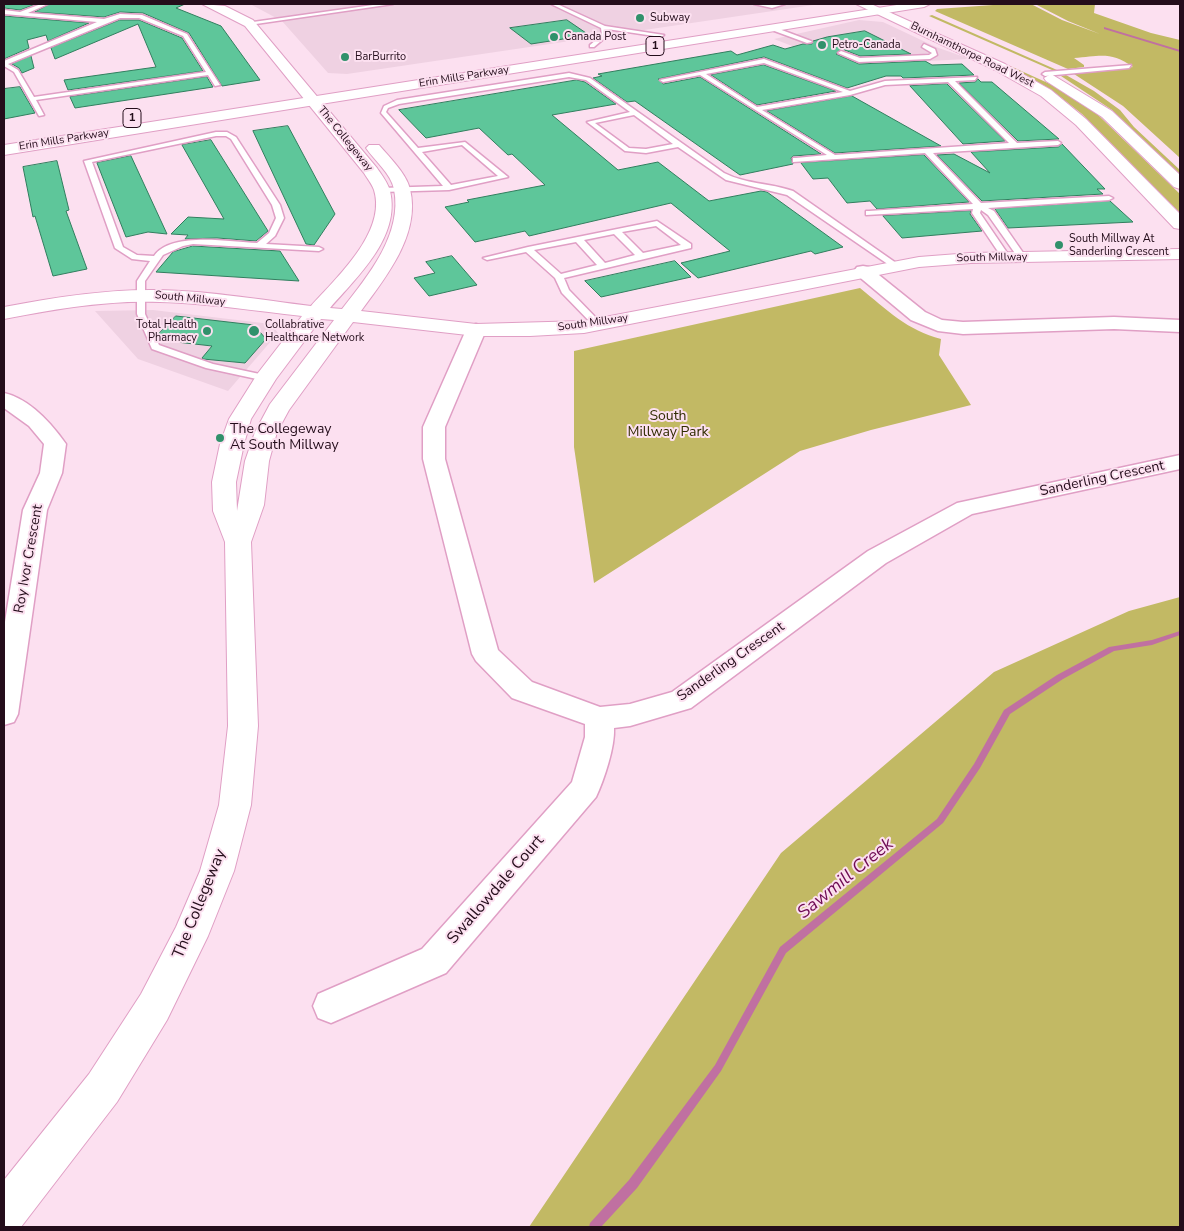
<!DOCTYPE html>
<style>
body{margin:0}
#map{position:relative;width:1184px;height:1231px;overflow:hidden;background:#fce0f0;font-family:"Nunito Sans",sans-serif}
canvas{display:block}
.frame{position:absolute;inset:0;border:5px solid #240d1b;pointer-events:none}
</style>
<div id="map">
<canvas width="1184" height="1231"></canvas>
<div class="frame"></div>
</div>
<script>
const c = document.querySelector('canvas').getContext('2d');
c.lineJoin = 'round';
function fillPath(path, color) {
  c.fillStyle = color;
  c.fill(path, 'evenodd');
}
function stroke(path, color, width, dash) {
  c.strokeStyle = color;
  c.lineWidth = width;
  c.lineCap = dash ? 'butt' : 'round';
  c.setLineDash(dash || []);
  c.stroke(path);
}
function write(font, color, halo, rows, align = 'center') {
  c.font = font + ' "Nunito Sans",sans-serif';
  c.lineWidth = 4;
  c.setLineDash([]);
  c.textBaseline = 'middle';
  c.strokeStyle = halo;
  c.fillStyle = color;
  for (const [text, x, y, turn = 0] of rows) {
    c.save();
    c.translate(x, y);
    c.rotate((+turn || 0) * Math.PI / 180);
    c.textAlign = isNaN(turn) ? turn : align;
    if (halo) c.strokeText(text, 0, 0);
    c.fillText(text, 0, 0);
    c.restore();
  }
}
fillPath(new Path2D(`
 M 250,4 L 820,4 L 347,74 L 328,73 L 282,21 Z
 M 859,20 L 883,22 L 936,47 L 970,59 L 841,65 L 774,39 Z
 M 153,310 L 271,324 L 278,333 L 228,391 L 138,359 L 95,311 Z`), '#efd1e2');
fillPath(new Path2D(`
 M 1007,4 L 1031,4 L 1062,20 L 1100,34 L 1068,21 L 1035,4 L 1095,4 L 1094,13 L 1151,33 L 1180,40 L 1180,158 L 1123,106 L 1074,74 L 1133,67 C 1111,51 1100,56 1074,58 L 1084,65 L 1084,67 L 1068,69 L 935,11 L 937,9 Z
 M 932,15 L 1057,70 L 1052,70 L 929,16 Z
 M 1008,65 L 1059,88 L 1096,113 L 1180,194 L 1180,213 L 1082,114 L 1050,89 Z
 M 1066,75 L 1094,91 L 1120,110 L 1134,127 L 1180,170 L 1180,175 L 1112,110 L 1061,76 Z
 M 860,288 C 886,309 908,331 941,339 L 939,355 L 971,405 L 871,430 L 800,451 L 594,583 L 574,447 L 574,351 Z
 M 1180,597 L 1180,1227 L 529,1227 L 781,853 L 994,672 L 1129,611 Z`), '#c2b964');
fillPath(new Path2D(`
 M 1104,27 L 1180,50 L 1180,52 L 1104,29 Z
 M 1180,631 L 1180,635 L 1152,645 L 1114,651 L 1063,679 L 1010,714 L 980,768 L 943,823 L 786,953 L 721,1071 L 637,1188 L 601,1227 L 589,1227 L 590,1223 L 629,1180 L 715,1065 L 780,947 L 937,819 L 974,764 L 1004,710 L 1057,675 L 1109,647 L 1152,640 Z`), '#c070a1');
const building = new Path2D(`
 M 4,4 L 36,4 L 20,10 L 4,8 Z
 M 50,4 L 185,4 L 176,8 L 221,26 L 260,80 L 222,86 L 189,33 L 143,13 L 120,12 L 104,17 L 35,12 Z
 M 4,16 L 89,23 L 48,41 L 46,35 L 27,40 L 29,48 L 4,59 Z
 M 120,20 L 139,20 L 182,38 L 203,71 L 68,90 L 64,80 L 156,67 L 138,24 L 55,59 L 51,48 Z
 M 567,20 L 589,35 L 531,44 L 510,28 Z
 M 865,31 L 911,54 L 860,56 L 842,49 L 836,54 L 859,64 L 925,61 L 932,65 L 962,64 L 974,75 L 903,78 L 901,76 L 886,76 L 847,88 L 764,57 L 658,79 L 663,84 L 700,77 L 821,154 L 793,156 L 791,158 L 793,164 L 740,175 L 635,101 L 627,102 L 593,78 L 602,76 L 598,74 L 731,51 L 737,55 L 773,45 L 785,49 L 803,44 L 812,44 L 813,41 L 827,37 Z
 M 31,56 L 34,68 L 22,73 L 19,68 L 12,64 Z
 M 764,65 L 836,91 L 757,105 L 711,75 Z
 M 207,77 L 213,87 L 75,108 L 70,97 Z
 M 978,79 L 981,82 L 992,82 L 1059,139 L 1018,141 L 959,83 L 975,82 Z
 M 577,80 L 585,82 L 616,104 L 552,115 L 618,170 L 658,162 L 709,201 L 761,191 L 767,192 L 843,247 L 815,254 L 811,251 L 698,278 L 681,263 L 730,251 L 671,203 L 529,236 L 525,231 L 475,242 L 445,207 L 469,202 L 467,200 L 545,185 L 512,154 L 508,155 L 479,128 L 426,138 L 399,110 Z
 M 947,84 L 1005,141 L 963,144 L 910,86 Z
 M 20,87 L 35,113 L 4,119 L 4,89 Z
 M 852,96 L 941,146 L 835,153 L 767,111 Z
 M 288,126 L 335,214 L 314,245 L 306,244 L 253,131 Z
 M 211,140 L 268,231 L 256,241 L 217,238 L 185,239 L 188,235 L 171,234 L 188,217 L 224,219 L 182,145 Z
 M 1062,144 L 1105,189 L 1097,189 L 1103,194 L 982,201 L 937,155 L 954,154 L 990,173 L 971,152 L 1058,147 Z
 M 924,155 L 969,202 L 877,209 L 870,201 L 847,203 L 828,178 L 813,179 L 801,163 Z
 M 131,156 L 167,234 L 148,232 L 126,237 L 97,163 Z
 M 57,161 L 69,210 L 66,211 L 87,269 L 53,276 L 35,216 L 33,217 L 23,167 Z
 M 1110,201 L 1133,222 L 1008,228 L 995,209 Z
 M 971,211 L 970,214 L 982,231 L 902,238 L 883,216 Z
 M 193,246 L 280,251 L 299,281 L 156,272 L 173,252 Z
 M 452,256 L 477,285 L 429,296 L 414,278 L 435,273 L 426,262 Z
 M 675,261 L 691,277 L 601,297 L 585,281 Z
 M 176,316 L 254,325 L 266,339 L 245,363 L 203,359 L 202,358 L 212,346 L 159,340 L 157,336 Z`);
fillPath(building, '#5ec69a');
stroke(building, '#317e5e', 1);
const service = new Path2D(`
 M 41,4 L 48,4 L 28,13 L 104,19 L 120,14 L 142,15 L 187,34 L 220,85 L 215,86 L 208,75 L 36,100 L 44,115 L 39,116 L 14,72 L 4,66 L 4,61 L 97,22 L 4,14 L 4,10 L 20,12 ZM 120,18 L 139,18 L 183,36 L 206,72 L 34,97 L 18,70 L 8,64 Z
 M 380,4 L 393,4 L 249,25 L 246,23 Z
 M 551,4 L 557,4 L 605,26 L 664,35 L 661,37 L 607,29 L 607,36 L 594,47 L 590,47 L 590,45 L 602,35 L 601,28 Z
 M 754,4 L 785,4 L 772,8 Z
 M 771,26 L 811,41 L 812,42 L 807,43 L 769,29 Z
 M 924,44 L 935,49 L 937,55 L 930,59 L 859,62 L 838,53 L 841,51 L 860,58 L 929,55 L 932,53 L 922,47 Z
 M 764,59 L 850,91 L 885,81 L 977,77 L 975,80 L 955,81 L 1017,143 L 1058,141 L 1061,143 L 1058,145 L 933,153 L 981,203 L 1109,196 L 1113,198 L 1109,200 L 988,208 L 994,211 L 1026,257 L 1022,259 L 1019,259 L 988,215 L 981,210 L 980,213 L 1010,257 L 1009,259 L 1003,259 L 972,213 L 973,209 L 866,215 L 866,211 L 869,211 L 973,204 L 925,153 L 793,162 L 793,158 L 796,158 L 827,155 L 700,75 L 663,82 L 660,80 ZM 764,63 L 843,92 L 757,107 L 706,74 ZM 948,82 L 1009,143 L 835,155 L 762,110 L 850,95 L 885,85 Z
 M 1131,65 L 1129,68 L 1045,76 L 1042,74 L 1045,72 Z
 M 569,73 L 590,78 L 724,173 C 745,184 770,183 793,191 L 899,265 L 892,267 L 787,195 L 726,180 L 678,147 L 646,153 L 625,151 L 587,122 L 630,112 L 586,80 L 569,77 L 399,104 L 388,108 L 386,112 L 418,148 L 465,142 L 508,177 L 449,190 L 382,192 L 378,190 L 382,188 L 443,186 L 381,113 L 384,106 L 397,100 ZM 634,115 L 673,144 L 646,149 L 629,148 L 595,123 ZM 462,145 L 498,176 L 451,185 L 422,152 Z
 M 216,132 L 227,132 L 236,137 L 280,205 L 284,218 L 275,236 L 266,244 L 319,247 L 323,249 L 319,251 L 193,244 L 183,246 L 163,255 L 145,281 L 145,314 L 159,345 L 213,364 L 269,376 L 271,378 L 266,381 L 206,368 L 152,349 L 137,314 L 137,281 L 150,261 L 132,259 L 115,248 L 84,161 ZM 216,136 L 226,136 L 231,139 L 272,205 L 276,218 L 269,233 L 257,243 C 230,242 171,231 154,256 L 137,255 L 123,247 L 92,162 Z
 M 657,221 L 691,244 L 691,248 L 564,278 L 569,290 L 602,324 L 597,327 L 594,326 L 562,293 L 555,278 L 526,252 L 487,260 L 483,258 L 528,247 ZM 656,226 L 681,245 L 643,253 L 622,232 ZM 614,234 L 635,255 L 605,263 L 584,240 ZM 576,242 L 597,265 L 561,274 L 534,250 Z`);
const minor = new Path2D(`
 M 863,266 L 869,267 L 925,312 L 942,320 L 963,322 L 1114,317 L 1180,320 L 1180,332 L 1114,329 L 963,334 L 938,331 L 911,320 L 857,275 L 854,271 L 857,267 Z
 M 476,324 L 483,326 L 486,330 L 445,427 L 445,459 L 498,650 L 532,682 L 600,707 L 630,704 L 672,692 L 868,551 L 957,503 L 1180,455 L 1180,469 L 972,514 L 886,563 L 691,708 L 630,726 L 614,728 C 615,747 604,780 596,797 L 446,973 L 331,1023 L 318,1018 L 313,1006 L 318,994 L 422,949 L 572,782 L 585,737 L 585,724 L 512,698 L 476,661 L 472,654 L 423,459 L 423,427 L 466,330 L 469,326 Z
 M 4,393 C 30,399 51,423 66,444 L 62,473 L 47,510 L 18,714 L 14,722 L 4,725 L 4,628 L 23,510 L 40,473 L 44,444 L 29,426 L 4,408 Z`);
const tertiary = new Path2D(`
 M 202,4 L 225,6 L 253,20 L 377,168 C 381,174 388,183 390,191 C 401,237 357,277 330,308 L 342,309 C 368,276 403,234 394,189 C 391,174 375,161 366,148 L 369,145 L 379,145 C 390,158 406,173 410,189 C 421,234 386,277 361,311 L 476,324 L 584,321 L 919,257 L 971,253 L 1180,249 L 1180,259 L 971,263 L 919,267 L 584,333 L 530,336 L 476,336 L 353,322 L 289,410 L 277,432 L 269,461 L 264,505 L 251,542 L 258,726 L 251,805 L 234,871 L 208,936 L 167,1020 L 117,1102 L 21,1227 L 4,1227 L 4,1180 L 89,1074 L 141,994 L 176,927 L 200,871 L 219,805 L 228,726 L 225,542 L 213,511 L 212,482 L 220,444 L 229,419 L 258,373 L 302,316 C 255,311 207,303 160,302 C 108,300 55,309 4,319 L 4,307 C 55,297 107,289 159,290 C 210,291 261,300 311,306 C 336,278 387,232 374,190 C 372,184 367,178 364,173 L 245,26 ZM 321,319 L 334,320 L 270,404 L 255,432 L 245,461 L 237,511 L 236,482 L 244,444 L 251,419 L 276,379 Z`);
const secondary = new Path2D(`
 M 856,4 L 871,4 L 1005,64 L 1051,90 L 1086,119 L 1180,214 L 1180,229 L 1174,228 L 1076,125 L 1041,96 L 995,70 Z
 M 1051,74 L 1112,111 L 1180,175 L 1180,189 L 1174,187 L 1102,117 L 1046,81 L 1044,78 Z`);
const primary = new Path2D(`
 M 903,4 L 930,4 L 924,7 L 4,155 L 4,145 Z`);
stroke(service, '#e09fc5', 3);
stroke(minor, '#e09fc5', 3);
stroke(tertiary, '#e09fc5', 2);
stroke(secondary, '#e09fc5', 2);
stroke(primary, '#e09fc5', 2);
fillPath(service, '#fff');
fillPath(minor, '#fff');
fillPath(tertiary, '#fff');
fillPath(secondary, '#fff');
fillPath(primary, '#fff');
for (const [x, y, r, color] of [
 [640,18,5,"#30916b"],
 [554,37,5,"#30916b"],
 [822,45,5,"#30916b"],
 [345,57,5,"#30916b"],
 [1059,245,5,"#30916b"],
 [207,331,5,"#30916b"],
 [254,331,6,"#30916b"],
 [220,438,5,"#30916b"]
]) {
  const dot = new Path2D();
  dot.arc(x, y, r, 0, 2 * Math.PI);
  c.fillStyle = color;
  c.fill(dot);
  stroke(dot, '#fce0f0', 2);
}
write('11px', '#240d1b', '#fce0f0', [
 ["Subway",650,18],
 ["Canada Post",564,37],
 ["Petro-Canada",832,45],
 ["BarBurrito",355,57],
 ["South Millway At",1069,239],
 ["Sanderling Crescent",1069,252],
 ["Total Health",197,325,"right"],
 ["Pharmacy",197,338,"right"],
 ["Collabrative",265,325],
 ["Healthcare Network",265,338]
], 'left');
write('11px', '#240d1b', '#fce0f0', [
 ["Burnhamthorpe Road West",972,55,26],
 ["Erin Mills Parkway",464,77,-9],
 ["The Collegeway",345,139,51],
 ["Erin Mills Parkway",64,140,-9],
 ["South Millway",992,258,-1],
 ["South Millway",190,299,6],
 ["South Millway",593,323,-8]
]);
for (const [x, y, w] of [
 [655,46,18],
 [132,118,18]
]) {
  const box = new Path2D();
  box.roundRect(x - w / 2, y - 9.5, w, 19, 4);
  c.fillStyle = '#fce0f0';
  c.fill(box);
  stroke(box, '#240d1b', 1);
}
write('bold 12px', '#240d1b', null, [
 ["1",655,46],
 ["1",132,118]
]);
write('14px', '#312c02', '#fce0f0', [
 ["South",668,417],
 ["Millway Park",668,433]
]);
write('14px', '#240d1b', '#fce0f0', [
 ["The Collegeway",230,430],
 ["At South Millway",230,446]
], 'left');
write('14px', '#240d1b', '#fce0f0', [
 ["Sanderling Crescent",1102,479,-12],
 ["Roy Ivor Crescent",29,559,-80],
 ["Sanderling Crescent",731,662,-35]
]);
write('16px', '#240d1b', '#fce0f0', [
 ["Swallowdale Court",496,890,-49],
 ["The Collegeway",200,904,-68]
]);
write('italic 18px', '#6e0a53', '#fce0f0', [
 ["Sawmill Creek",846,879,-39]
]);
</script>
